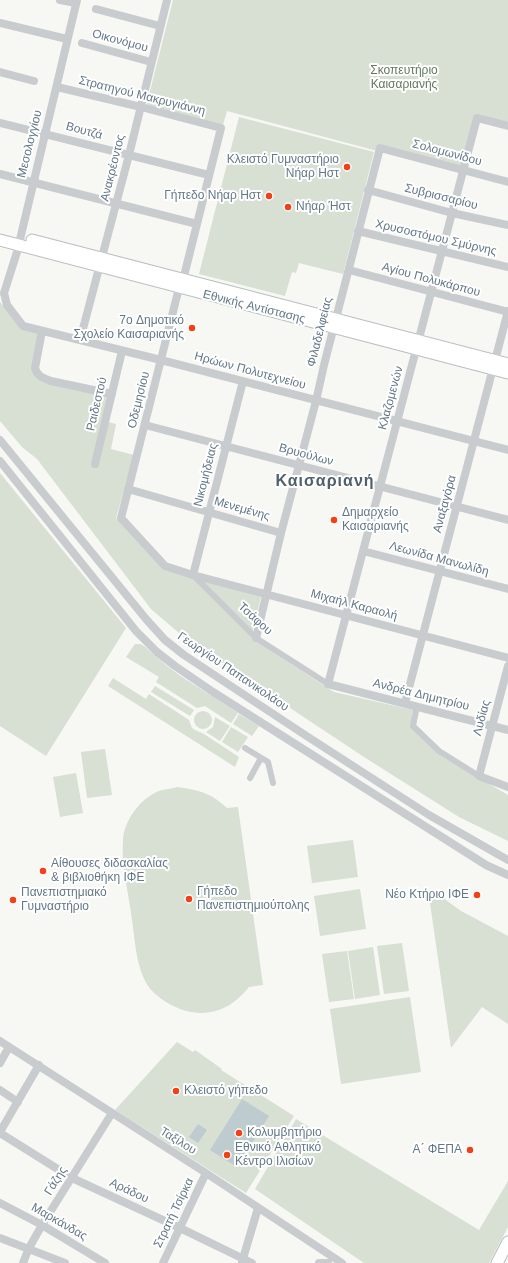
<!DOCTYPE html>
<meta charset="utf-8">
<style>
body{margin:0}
canvas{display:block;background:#f7f7f3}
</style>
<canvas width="508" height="1263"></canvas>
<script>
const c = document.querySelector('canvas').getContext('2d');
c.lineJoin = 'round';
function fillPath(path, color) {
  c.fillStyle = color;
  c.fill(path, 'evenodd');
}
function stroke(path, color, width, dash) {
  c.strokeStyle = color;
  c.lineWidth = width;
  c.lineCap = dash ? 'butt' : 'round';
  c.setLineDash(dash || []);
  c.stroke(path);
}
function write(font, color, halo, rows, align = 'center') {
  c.font = font + ' Helvetica,sans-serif';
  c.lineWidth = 4;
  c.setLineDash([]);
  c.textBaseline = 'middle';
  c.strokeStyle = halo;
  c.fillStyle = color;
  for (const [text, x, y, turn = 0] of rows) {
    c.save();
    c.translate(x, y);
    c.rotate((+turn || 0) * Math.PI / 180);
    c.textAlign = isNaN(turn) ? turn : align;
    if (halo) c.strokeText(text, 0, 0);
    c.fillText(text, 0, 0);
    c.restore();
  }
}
fillPath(new Path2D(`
 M 173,0 L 508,0 L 508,123 L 475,114 L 460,173 L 227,111 L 223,125 L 146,107 Z
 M 239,117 L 374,152 L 343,274 L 299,263 L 296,273 L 292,272 L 285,296 L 199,274 Z
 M 0,302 L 22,328 L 40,333 L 34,373 L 108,395 L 103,421 L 116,424 L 111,449 L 134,455 L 116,518 L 163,568 L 261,597 L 251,638 L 334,692 L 413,710 L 411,728 L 443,757 L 508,795 L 508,841 L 459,817 L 364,757 L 186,639 L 151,609 L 37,459 L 22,447 L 0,421 Z
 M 0,473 L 126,628 L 46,756 L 0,726 Z
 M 135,644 L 140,644 L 144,646 L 167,666 L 182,677 L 238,713 L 231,723 L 205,706 L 197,708 L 156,682 L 159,677 L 126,657 Z
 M 113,678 L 146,699 L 149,694 L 189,720 L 192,728 L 195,730 L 204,734 L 239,757 L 235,767 L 108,686 Z
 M 155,686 L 194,710 L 190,716 L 151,692 Z
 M194 720a9 9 0 1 1 18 0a9 9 0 1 1-18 0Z
 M 239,714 L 259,726 L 252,736 L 233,724 Z
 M 215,717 L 230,726 L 220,741 L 206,732 L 213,727 Z
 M 231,727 L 248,737 L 238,752 L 222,742 Z
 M 105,749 L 112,795 L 87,798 L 81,752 Z
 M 76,773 L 83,813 L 60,817 L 53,777 Z
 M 177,787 C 199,790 211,793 227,808 L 238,807 L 263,985 L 249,987 C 227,1015 197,1021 166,1002 C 160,998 152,992 148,986 C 135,965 135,937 131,913 C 128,891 121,862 123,840 C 124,820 141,798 159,791 C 165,789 172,789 177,787 Z
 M 353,840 L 358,877 L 312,883 L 307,846 Z
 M 360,889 L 366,929 L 320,936 L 314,896 Z
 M 436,893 L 461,911 L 508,936 L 508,1024 L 482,1007 L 451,1048 L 430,903 Z
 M 402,943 L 409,991 L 384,994 L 377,946 Z
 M 373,947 L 380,995 L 355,999 L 348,951 Z
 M 347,951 L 354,999 L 329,1002 L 322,954 Z
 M 410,997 L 421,1072 L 341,1084 L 330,1009 Z
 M 177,1042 L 193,1052 L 195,1050 L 222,1069 L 221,1070 L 294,1116 L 246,1193 L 115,1110 Z
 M 296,1119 L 479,1230 L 508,1181 L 508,1227 L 489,1263 L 364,1263 L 255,1189 Z`), '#d8dfd3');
fillPath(new Path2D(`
 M 242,1099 L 269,1116 L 237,1167 L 210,1150 Z
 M 198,1124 L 207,1130 L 198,1143 L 189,1137 Z`), '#beccd0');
const secondary = new Path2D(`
 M 0,240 L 508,373
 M 32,240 L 508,364
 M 497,1263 L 508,1242`);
stroke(secondary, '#b8bec2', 13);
stroke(new Path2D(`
 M 193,575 L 256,638 L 328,684
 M 417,706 L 413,726 L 439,751 L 479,776
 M 245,748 L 268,762 L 273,783
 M 250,778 L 261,758`), '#c9cccf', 6);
stroke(new Path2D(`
 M 60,0 L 76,3
 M 77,0 L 17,252 L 4,293 L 7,305 L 23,326 L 161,360 L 508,450
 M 96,9 L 160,26
 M 0,23 L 67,39
 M 82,43 L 151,62
 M 0,72 L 34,81
 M 57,87 L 141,107 L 221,128 L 183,280
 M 0,123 L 209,175
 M 508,126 L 477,118 L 328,684 L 508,730
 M 0,174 L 197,224
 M 368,190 L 452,213 L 508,225
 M 358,231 L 508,267
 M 349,270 L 508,312
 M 179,288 L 121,518 L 165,566 L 193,575 L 508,658
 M 42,331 L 35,368 C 37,376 43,378 51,381 L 112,394
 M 80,340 L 129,155 L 167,0
 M 145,425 L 508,520
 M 0,440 L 146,619 L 165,640 L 184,655 L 305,735 L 429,815 L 508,860
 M 0,461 L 136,631 L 157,652 L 175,666 L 213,692 L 486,865 L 508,875
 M 95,464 L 122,351
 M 128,489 L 281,533
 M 363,551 L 508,589
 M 193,575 L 243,381
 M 256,638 L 281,533 L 316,401 L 324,365 L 380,148 L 508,182
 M 508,666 L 479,776 L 508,787
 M 405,703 L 508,311
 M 0,1041 L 206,1173 L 342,1263
 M 0,1063 L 9,1047
 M 0,1090 L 18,1102
 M 0,1132 L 39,1065
 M 0,1133 L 72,1178 L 180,1228 L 252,1263
 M 0,1203 L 42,1225 L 105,1263
 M 0,1238 L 65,1263
 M 242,1262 L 258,1208
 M 23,1263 L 29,1248 L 42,1225 L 112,1113
 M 163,1263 L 206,1173
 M 319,1263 L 328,1263`), '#c9cccf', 8);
stroke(secondary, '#fff', 11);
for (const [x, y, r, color] of [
 [347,167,4,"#f44016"],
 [269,196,4,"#f44016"],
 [288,207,4,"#f44016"],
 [192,328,4,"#f44016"],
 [334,520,4,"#f44016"],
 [43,871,4,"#f44016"],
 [477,895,4,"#f44016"],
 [189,899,4,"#f44016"],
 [13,900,4,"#f44016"],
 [176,1091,4,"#f44016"],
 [239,1133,4,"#f44016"],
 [470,1150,4,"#f44016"],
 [227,1155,4,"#f44016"]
]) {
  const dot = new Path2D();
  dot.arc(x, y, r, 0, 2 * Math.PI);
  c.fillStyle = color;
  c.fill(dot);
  stroke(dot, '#fff', 1.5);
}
write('12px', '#637887', '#fff', [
 ["Οικονόμου",120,41,15],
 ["Στρατηγού Μακρυγιάννη",142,96,14],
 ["Βουτζά",84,131,15],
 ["Μεσολογγίου",30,144,-76],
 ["Σολομωνίδου",447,153,15],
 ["Ανακρέοντος",113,168,-76],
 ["Συβρισσαρίου",441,197,14],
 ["Χρυσοστόμου Σμύρνης",436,238,13],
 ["Αγίου Πολυκάρπου",431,280,15],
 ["Εθνικής Αντίστασης",254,307,14],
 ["Φιλαδελφείας",320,332,-76],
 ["Ηρώων Πολυτεχνείου",250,371,15],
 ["Κλαζομενών",391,398,-75],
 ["Οδεμησίου",139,400,-76],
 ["Ραιδεστού",97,404,-77],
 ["Βρυούλων",306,455,15],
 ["Νικομήδειας",206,475,-76],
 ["Αναξαγόρα",445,504,-75],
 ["Μενεμένης",242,509,16],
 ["Λεωνίδα Μανωλίδη",439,559,15],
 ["Μιχαήλ Καραολή",354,605,15],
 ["Τσάφου",255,619,42],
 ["Γεωργίου Παπανικολάου",233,672,34],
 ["Ανδρέα Δημητρίου",421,695,14],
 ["Λυδίας",482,718,-75],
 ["Ταξίλου",178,1141,32],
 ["Γάζης",56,1181,-58],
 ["Αράδου",129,1191,25],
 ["Στρατή Τσίρκα",174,1213,-64],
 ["Μαρκάνδας",59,1222,30]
]);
write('12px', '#65785e', '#fff', [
 ["Σκοπευτήριο",404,71],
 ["Καισαριανής",404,85]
]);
write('12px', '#637887', '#fff', [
 ["Κλειστό Γυμναστήριο",339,160,"right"],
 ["Νήαρ Ηστ",339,174,"right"],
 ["Γήπεδο Νήαρ Ηστ",261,196,"right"],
 ["Νήαρ Ήστ",296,207],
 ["7ο Δημοτικό",184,321,"right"],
 ["Σχολείο Καισαριανής",184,335,"right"],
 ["Δημαρχείο",342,513],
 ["Καισαριανής",342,527],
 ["Αίθουσες διδασκαλίας",51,864],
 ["& βιβλιοθήκη ΙΦΕ",51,878],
 ["Γήπεδο",197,892],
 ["Πανεπιστημιούπολης",197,906],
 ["Πανεπιστημιακό",21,893],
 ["Γυμναστήριο",21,907],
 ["Νέο Κτήριο ΙΦΕ",469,895,"right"],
 ["Κλειστό γήπεδο",184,1091],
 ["Κολυμβητήριο",247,1133],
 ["Εθνικό Αθλητικό",235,1148],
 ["Κέντρο Ιλισίων",235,1162],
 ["Α΄ ΦΕΠΑ",462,1150,"right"]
], 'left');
c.letterSpacing = '1px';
write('bold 16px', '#51616b', '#fff', [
 ["Καισαριανή",325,482]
]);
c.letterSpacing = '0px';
</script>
